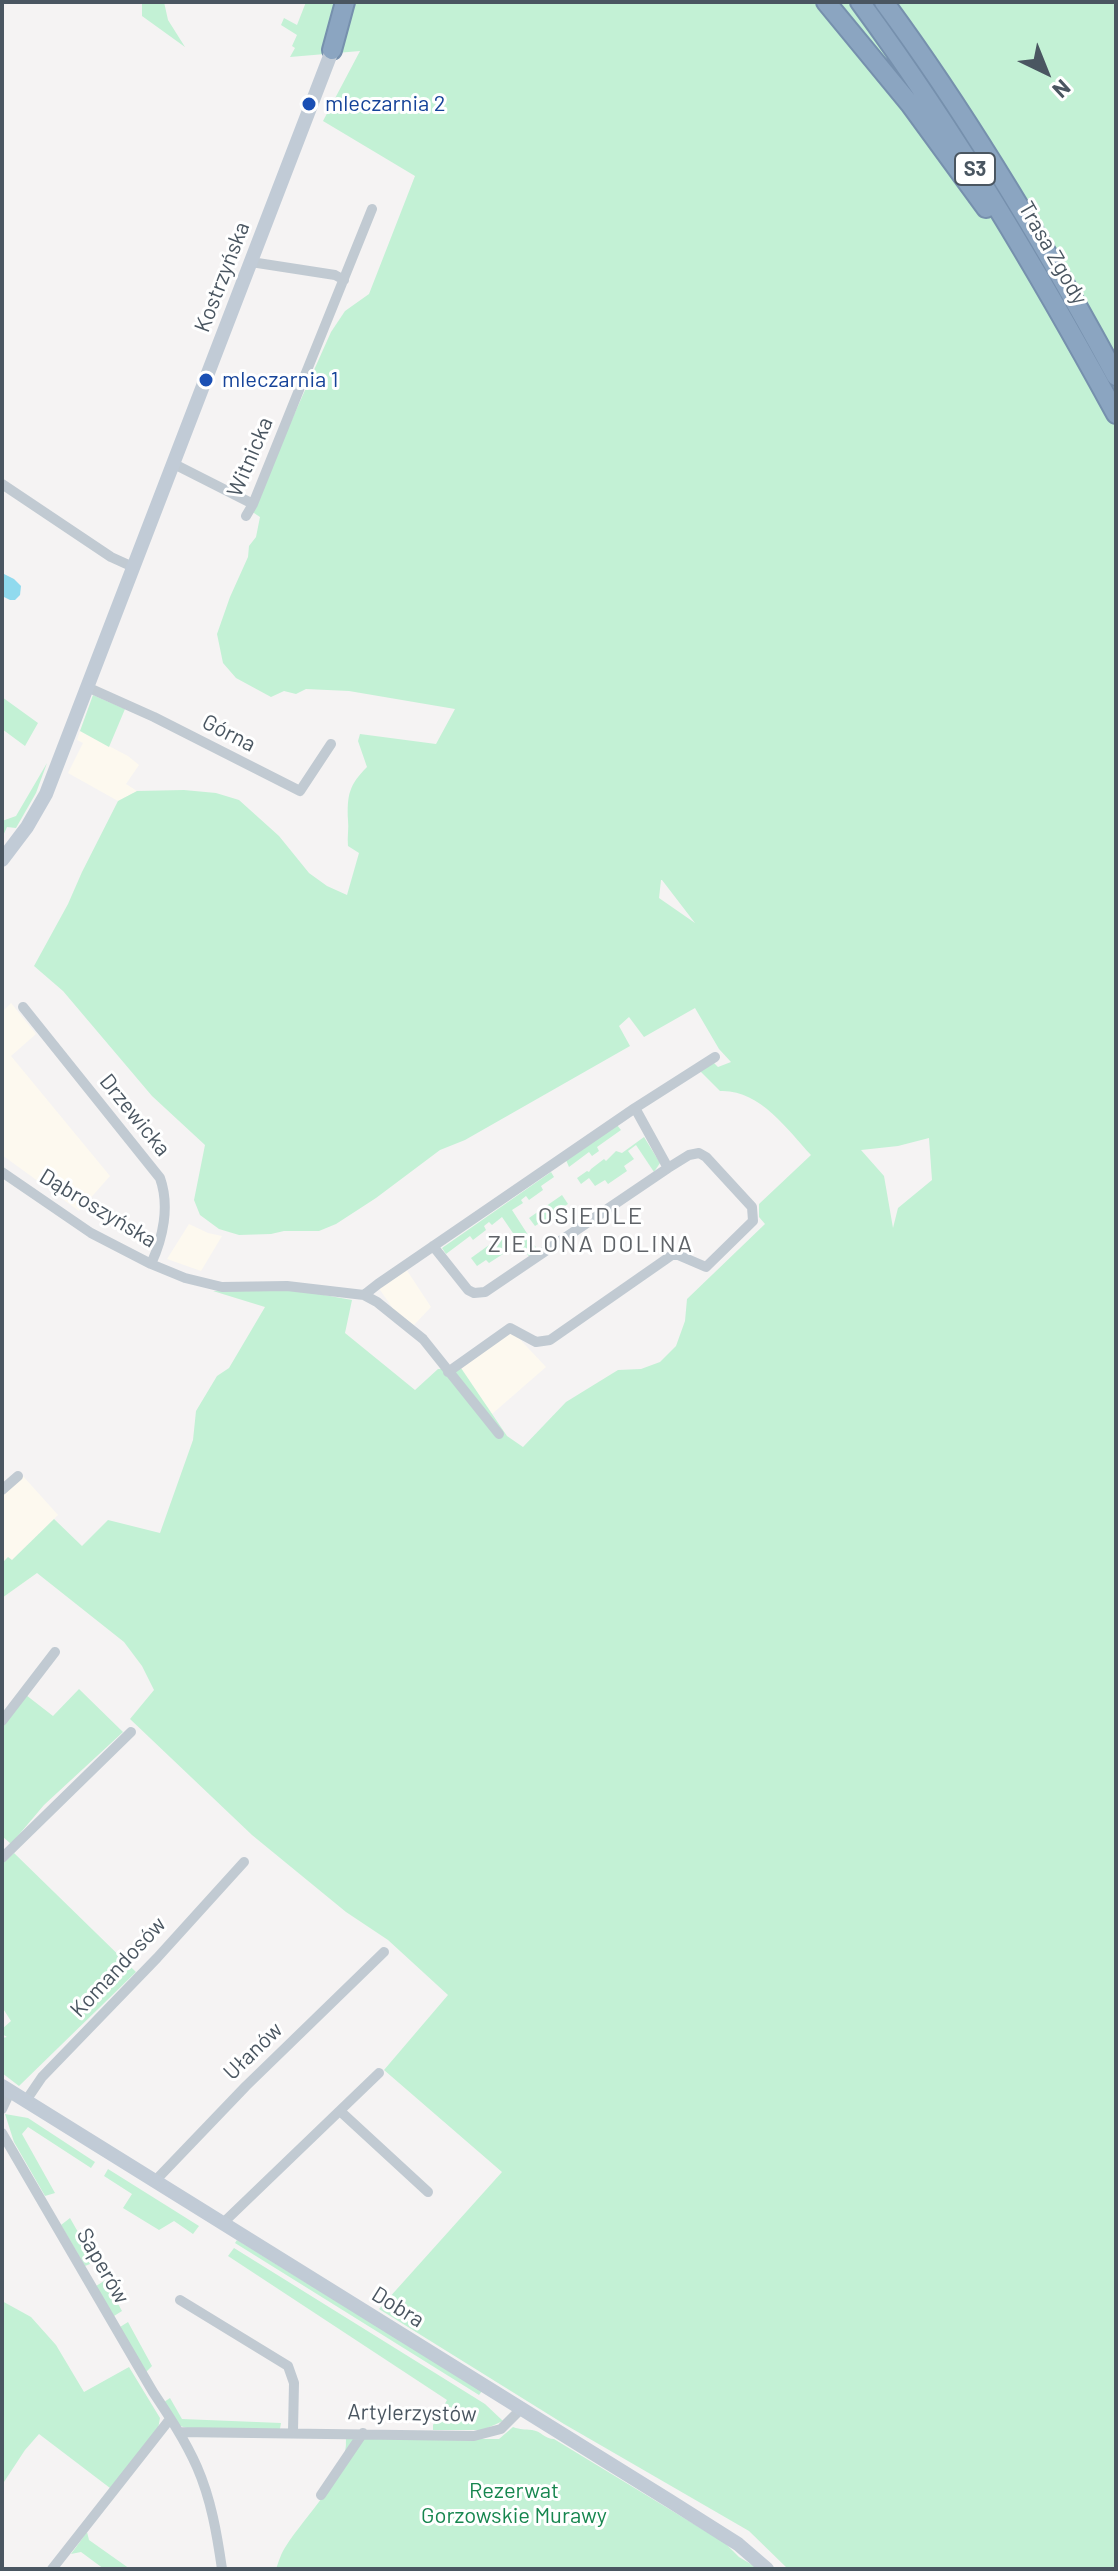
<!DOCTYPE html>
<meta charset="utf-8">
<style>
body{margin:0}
#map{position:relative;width:1118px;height:2571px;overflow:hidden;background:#f5f3f3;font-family:Barlow,sans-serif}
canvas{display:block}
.frame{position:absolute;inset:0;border:4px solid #4a5661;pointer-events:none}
.north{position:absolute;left:1006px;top:32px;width:80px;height:80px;-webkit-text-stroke:6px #fff;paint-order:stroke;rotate:137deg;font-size:22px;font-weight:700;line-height:32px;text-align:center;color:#4a5661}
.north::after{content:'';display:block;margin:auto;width:28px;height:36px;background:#4a5661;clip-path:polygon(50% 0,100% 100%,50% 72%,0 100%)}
</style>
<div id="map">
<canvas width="1118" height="2571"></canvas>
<div class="frame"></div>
<div class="north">N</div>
</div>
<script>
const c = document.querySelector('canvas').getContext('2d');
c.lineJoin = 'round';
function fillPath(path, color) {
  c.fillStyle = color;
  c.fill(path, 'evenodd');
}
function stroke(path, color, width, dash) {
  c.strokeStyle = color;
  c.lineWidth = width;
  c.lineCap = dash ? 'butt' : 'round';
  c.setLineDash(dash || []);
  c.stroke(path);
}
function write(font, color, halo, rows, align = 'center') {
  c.font = font + ' Barlow,sans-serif';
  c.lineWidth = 6;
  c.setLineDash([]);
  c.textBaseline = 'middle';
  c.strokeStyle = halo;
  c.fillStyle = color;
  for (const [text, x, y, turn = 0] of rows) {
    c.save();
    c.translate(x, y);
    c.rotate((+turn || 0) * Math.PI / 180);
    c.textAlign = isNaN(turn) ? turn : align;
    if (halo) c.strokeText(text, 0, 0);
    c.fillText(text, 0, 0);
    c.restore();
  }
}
fillPath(new Path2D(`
 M 80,731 L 128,756 L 139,765 L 126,784 L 137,791 L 118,801 L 68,773 L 83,743 L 77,740 Z
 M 11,1003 L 36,1034 L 11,1056 L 110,1176 L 79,1211 L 2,1155 L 2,1012 Z
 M 189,1224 L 208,1233 L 222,1236 L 201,1271 L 167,1259 Z
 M 406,1269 L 431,1307 L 414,1325 L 394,1310 L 378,1287 Z
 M 512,1331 L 546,1367 L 492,1414 L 461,1368 Z
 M 22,1475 L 58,1515 L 12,1560 L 30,1578 L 2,1598 L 2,1493 Z`), '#fdf9ef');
fillPath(new Path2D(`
 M 142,2 L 164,2 L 168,20 L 185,47 L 142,16 Z
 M 306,2 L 1116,2 L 1116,2569 L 788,2569 L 749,2531 L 564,2424 L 379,2309 L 502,2172 L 384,2070 L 448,1995 L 388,1940 L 346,1912 L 252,1835 L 130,1719 L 154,1690 L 142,1666 L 124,1642 L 37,1573 L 2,1598 L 2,1563 L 8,1557 L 12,1560 L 54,1519 L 82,1546 L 108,1520 L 160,1533 L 193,1440 L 196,1411 L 217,1376 L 229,1368 L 265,1307 L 213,1291 L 302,1291 L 352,1300 L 345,1333 L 415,1390 L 438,1369 L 461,1368 L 507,1436 L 523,1447 L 566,1402 L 618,1370 L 641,1369 L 660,1362 L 676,1346 L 685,1321 L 687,1299 L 765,1224 L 759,1217 L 759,1204 L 811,1155 C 787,1129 759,1089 720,1091 L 699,1070 L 713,1062 L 718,1067 L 731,1062 L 719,1049 L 695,1008 L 644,1037 L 629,1017 L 619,1026 L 630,1046 L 465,1140 L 440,1150 L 376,1198 L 336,1224 L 319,1231 L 284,1231 L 271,1234 L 239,1235 L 219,1229 L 200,1215 L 194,1200 L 205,1145 L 152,1096 L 63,991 L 34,966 L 68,904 L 82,872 L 118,801 L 137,791 L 184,790 L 216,793 L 239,800 L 279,836 L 309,873 L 327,886 L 347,895 L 359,853 L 348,846 C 347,837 349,828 348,820 C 347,795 349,785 367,767 L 358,741 L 360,734 L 436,744 L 455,709 L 349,691 L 306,689 L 296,694 L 284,691 L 271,697 L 236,678 L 223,663 L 217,634 L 230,597 L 248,557 L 249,546 L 256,537 L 260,517 L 251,511 L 331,332 L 345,311 L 369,294 L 415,176 L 323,121 L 360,51 L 290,57 L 295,48 L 292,46 L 297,35 L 281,25 L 284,18 L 297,25 ZM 661,880 L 662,880 L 695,923 L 659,898 ZM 929,1138 L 932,1180 L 898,1208 L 893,1228 L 884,1176 L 861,1150 L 898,1146 Z
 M 93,695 L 125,709 L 109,747 L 80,731 Z
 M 2,697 L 38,723 L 25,746 L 2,729 Z
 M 47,763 L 36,793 L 16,828 L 7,827 L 2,838 L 2,821 L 16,816 Z
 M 617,1125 L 621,1130 L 597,1147 L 599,1151 L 592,1156 L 589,1152 L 569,1167 L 566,1160 Z
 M 644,1137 L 660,1163 L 654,1172 L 636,1145 L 628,1151 L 634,1159 L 624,1166 L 627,1171 L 608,1184 L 605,1180 L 595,1186 L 589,1178 L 581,1184 L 577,1178 L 587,1171 L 589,1172 L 591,1169 L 604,1159 L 606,1161 L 616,1151 L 622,1153 Z
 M 551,1172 L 554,1177 L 541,1186 L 543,1190 L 529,1200 L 526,1196 L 521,1200 L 523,1203 L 512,1210 L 539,1252 L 530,1258 L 502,1217 L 492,1225 L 489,1222 L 484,1226 L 486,1230 L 473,1240 L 470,1236 L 446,1254 L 442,1248 Z
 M 562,1195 L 568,1204 L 558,1210 L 560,1214 L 546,1224 L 543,1221 L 535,1226 L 529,1218 Z
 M 503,1235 L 509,1244 L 501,1250 L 503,1254 L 489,1263 L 486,1260 L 477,1266 L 471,1258 Z
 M 79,1689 L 123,1732 L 44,1805 L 11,1844 L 2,1836 L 2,1725 L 26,1695 L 53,1716 Z
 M 14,1853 L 136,1972 L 19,2086 L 2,2073 L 2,2038 L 7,2037 L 2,2034 L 2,2029 L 11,2021 L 2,2007 L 2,1864 Z
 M 5,2114 L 28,2118 L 95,2162 L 91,2168 L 28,2127 L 22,2134 L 55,2193 L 45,2196 L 14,2142 Z
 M 108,2169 L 199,2226 L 193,2234 L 174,2221 L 159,2230 L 123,2208 L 132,2194 L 104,2176 Z
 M 70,2218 L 95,2262 L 85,2266 L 61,2225 Z
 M 237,2240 L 482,2391 L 479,2395 L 235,2243 Z
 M 234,2248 L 485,2404 L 503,2421 L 483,2430 L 433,2430 L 433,2425 L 447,2400 L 228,2256 Z
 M 101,2273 L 122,2311 L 114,2316 L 96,2286 L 104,2281 Z
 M 2,2301 L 31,2317 L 56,2345 L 84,2392 L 129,2367 L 160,2418 L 158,2429 L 110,2488 L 39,2434 L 25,2450 L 2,2485 Z
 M 128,2322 L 152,2366 L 146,2372 L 120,2327 Z
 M 170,2398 L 182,2419 L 281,2423 L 280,2429 L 187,2428 L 180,2426 L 164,2402 Z
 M 513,2427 C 521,2430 524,2429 532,2430 C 541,2431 545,2439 554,2439 L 725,2543 L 739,2557 L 759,2569 L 276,2569 C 279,2561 281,2553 286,2546 C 305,2516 348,2476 346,2439 L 499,2439 Z
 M 87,2532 L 89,2540 L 130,2569 L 104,2569 L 81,2552 L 71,2554 Z`), '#c3f1d5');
fillPath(new Path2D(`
 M 2,573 L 14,579 L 21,586 L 20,595 L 15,600 L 10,600 L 2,596 Z`), '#90daee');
const highway = new Path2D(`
 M 826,2 L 910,104 L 986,208
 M 860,2 C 956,133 1038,271 1116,414
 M 884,2 C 971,120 1046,247 1116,376
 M 332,50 L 345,2`);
stroke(highway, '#7690ad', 22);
stroke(new Path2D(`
 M 251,262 L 335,275 L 344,280
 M 174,464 L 253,504
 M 2,484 L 111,557 L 133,567
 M 246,516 L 253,504 L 372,209
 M 87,687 L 154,717 L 300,791 L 331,744
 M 23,1007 L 160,1178 C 170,1206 163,1238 151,1264
 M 635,1108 L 668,1168
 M 2,1172 L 91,1233 L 151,1264 L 185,1278 L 222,1287 L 287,1286 L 364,1295 L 377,1302 L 423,1339 L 499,1434
 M 433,1246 L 468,1290 L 474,1293 L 485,1292 L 668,1168 L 689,1155 L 699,1153 L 706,1157 L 752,1207 L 753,1221 L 706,1267 L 678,1255 L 672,1255 L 550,1340 L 536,1342 L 510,1328 L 448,1372
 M 364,1295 L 378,1284 L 635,1108 L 715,1057
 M 2,1490 L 18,1476
 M 2,1721 L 55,1652
 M 2,1858 L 131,1732
 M 25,2102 L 42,2077 L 157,1958 L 244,1862
 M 2,2109 L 10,2092
 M 340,2111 L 428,2192
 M 2,2133 L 153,2392 C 169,2416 185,2440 197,2467 C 211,2499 217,2534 222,2569
 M 154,2182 L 246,2086 L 384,1952
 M 223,2223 L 379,2073
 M 180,2300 L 288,2366 L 294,2383 L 293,2431
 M 179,2432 L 474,2436 L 501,2429 L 521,2409
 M 321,2495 L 363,2433
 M 52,2569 L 170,2419`), '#c1cad2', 10);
stroke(new Path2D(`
 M 2,860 L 27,827 L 46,794 L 335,43
 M 2,2086 L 670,2501 L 738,2544 L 767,2569`), '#c1cbd6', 14);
stroke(highway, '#8ba5c1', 18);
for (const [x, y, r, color] of [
 [309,104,8,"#1a4fb4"],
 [206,380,8,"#1a4fb4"]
]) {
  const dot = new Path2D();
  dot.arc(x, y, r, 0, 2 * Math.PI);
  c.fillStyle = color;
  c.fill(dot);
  stroke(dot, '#fff', 3);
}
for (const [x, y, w] of [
 [975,169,40]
]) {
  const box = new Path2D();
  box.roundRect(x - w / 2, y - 16, w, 32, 6);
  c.fillStyle = '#fff';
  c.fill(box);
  stroke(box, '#4a5661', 2);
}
write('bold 20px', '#4a5661', null, [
 ["S3",975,169]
]);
write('22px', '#164399', '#fff', [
 ["mleczarnia 2",325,104],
 ["mleczarnia 1",222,380]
], 'left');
write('22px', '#4a5661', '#fff', [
 ["Trasa Zgody",1053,253,60],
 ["Kostrzyńska",222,277,-69],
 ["Witnicka",250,457,-67],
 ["Górna",229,733,27],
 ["Drzewicka",135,1115,51],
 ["Dąbroszyńska",98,1208,31],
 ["Komandosów",118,1967,-47],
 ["Ułanów",253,2051,-44],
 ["Saperów",103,2266,60],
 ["Dobra",398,2307,32],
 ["Artylerzystów",412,2413,1]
]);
write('22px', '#17864f', '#fff', [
 ["Rezerwat",514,2491],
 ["Gorzowskie Murawy",514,2516]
]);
c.letterSpacing = '2px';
write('24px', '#5f6368', '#fff', [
 ["OSIEDLE",591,1216],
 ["ZIELONA DOLINA",591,1244]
]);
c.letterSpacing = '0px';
</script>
